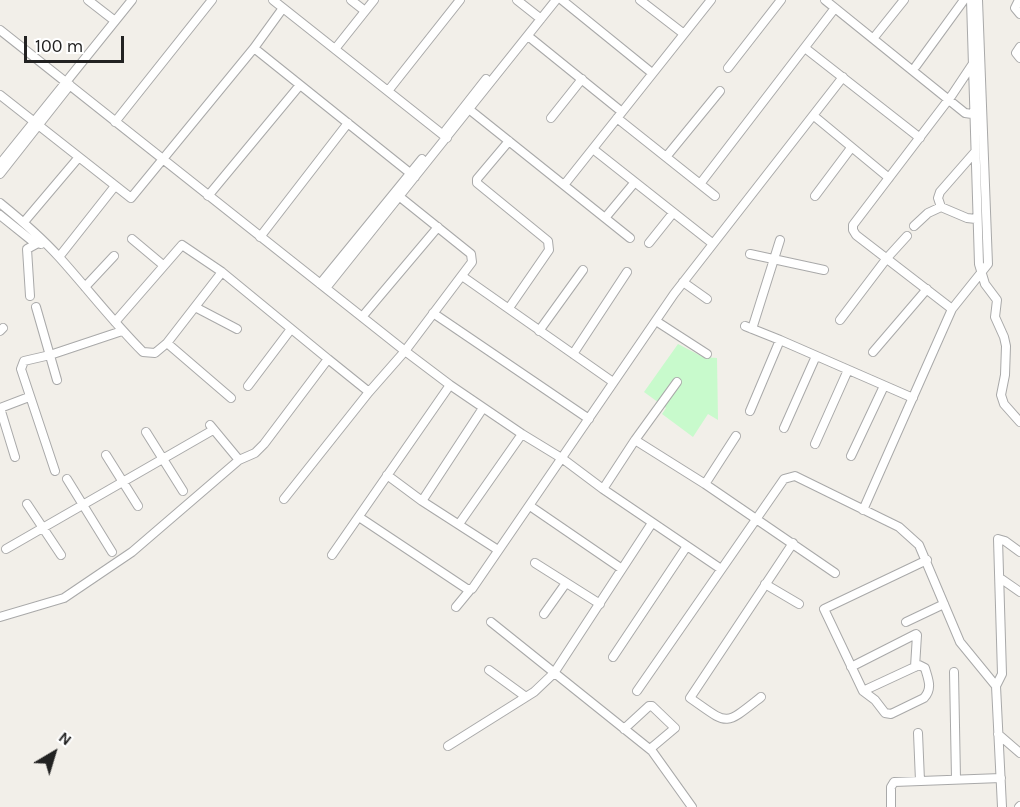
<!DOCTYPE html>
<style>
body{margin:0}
#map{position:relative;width:1020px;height:807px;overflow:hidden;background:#f2efe9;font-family:Karla,sans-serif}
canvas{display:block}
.north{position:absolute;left:24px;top:723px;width:60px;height:60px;-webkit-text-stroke:4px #fff;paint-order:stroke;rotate:38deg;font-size:16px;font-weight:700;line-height:24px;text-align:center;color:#222}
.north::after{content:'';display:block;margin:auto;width:21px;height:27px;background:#222;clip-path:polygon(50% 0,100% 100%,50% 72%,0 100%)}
.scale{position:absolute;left:24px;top:36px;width:100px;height:27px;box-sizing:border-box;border:3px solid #222;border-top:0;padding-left:8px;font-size:18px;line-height:21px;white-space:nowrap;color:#222;-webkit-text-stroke:4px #fff;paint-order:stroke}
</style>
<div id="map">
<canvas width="1020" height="807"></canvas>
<div class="north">N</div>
<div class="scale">100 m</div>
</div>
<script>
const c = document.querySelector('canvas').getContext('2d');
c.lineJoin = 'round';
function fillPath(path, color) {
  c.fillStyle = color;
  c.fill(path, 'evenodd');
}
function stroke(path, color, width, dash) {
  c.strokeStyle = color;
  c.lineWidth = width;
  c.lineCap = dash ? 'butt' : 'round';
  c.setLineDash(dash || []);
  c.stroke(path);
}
fillPath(new Path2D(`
 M 678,344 L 703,357 L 717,358 L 718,420 L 708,414 L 693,437 L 662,414 L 666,408 L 644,392 Z`), '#c8facc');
const street = new Path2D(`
 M 88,0 L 115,21
 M 273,0 L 447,138
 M 351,0 L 365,11
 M 517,0 L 541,19
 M 562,0 L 652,73
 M 640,0 L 684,34
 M 825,0 L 965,113 L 979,115
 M 971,0 L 979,264 L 985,284 L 997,300 L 995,317 L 1004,337 L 1006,346 L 1005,375 L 1001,395 L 1004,404 L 1020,422
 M 1019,0 L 1015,8 L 1020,14
 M 0,30 L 405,351 L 450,385 L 522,434 L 563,459 L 603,489 L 721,569
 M 876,35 L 904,0
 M 528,36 L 622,112
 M 1020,47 L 1016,53 L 1020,58
 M 254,48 L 415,177
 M 805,48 L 920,138
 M 335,49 L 374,0
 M 916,66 L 964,0
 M 728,68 L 781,0
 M 388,91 L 460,0
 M 0,95 L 131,198 L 254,48 L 283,8
 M 470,110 L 630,238
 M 814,116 L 889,178
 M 551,118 L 582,79
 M 617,118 L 715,196
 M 115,122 L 212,0
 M 446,130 L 486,79
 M 593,149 L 712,243
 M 666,157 L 720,91
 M 0,164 L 132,0
 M 0,174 L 70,85
 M 700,184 L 835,8
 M 564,185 L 711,0
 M 208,196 L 300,85
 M 815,196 L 851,148
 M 0,203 C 21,220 41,237 59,257 C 87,288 113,322 143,352 L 155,353 L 167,343
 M 941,207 L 938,198 L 940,192 L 975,152
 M 0,215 L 31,240 L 41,244
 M 605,218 L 635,182
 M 24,222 L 79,157
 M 914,226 L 928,213 L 941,207 L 967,218 L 976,219
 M 260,237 L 348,123
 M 132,239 L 163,265
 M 649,243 L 673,213
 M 750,254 L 824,270
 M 59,257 L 115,186
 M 222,272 L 167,343 L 231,398
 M 462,276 L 613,382
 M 683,282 L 707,299
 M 320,284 L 422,159
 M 85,287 L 114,256
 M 326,288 L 556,0
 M 30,296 L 27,249 L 38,243
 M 36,307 L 57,380
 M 195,307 L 237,329
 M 509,308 L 549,250 L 548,241 L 477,183 L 477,179 L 509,141
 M 952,309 L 856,235 L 853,230 L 853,225 L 952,95 L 972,65
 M 433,313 L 589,419
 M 362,317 L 438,227
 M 840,320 L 887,258 L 907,236
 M 656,321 L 707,354
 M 115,322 L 182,245 L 222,272 L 328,359
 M 745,326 L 780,340
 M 752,329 L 780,240
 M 0,331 L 3,328
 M 539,331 L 583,270
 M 873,352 L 927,289
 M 573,354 L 627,272
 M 248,386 L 291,329
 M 0,408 L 15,457
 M 0,408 L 29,397
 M 750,411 L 780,340 L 913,398
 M 784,428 L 816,356
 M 146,432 L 183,491
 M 635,440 L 705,484 L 736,436
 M 815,444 L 848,370
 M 106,455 L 138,506
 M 851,456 L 884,386
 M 239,460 L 255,453 L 264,444 L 328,359 L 369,392
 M 55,471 L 21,369 L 24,361 L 50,355 L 122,331
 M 387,475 L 422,501 L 498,550
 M 67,479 L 112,552
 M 705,484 L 835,573
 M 603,489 L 635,440 L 677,382
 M 284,499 L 369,392 L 405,351 L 472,262 L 471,254 L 395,193
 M 422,501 L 483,408
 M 27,504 L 61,555
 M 530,506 L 622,569
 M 863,510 L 952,309 L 988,264 L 978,0
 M 359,517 L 467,589 L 472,589 L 674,294 L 843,77
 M 459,524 L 522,434
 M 6,549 L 213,430
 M 332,555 L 450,385
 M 535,563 L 600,604
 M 1000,578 L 1020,592
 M 765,584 L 799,604
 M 456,607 L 470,590
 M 544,614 L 566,583
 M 0,617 L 64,598 L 132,552 L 239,460 L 210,425
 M 491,622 L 652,751 L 692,807
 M 906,622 L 944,604
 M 613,657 L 687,546
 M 851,667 L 916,634 L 917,635 L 915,667
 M 489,670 L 526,697
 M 954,672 L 956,779
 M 996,686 L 1002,674 L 998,539 L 1005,541 L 1020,552
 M 637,691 L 784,479 L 795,476 L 899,527 L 919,545 L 960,642 L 996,686 L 1002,807
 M 863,691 L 919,665 L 925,668 C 928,679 933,688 924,698 L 891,714 L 885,713 L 875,700 L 863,691 L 824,609 L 927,560
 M 761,697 C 723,727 729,725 690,698 L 793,543
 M 624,729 L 649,706 L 652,706 L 675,728 L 650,749
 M 918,733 L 920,781
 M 998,734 L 1020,753
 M 448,746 L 534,692 L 554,673 L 652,523
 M 891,807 L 891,787 L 894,782 L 1001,778
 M 1019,807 L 1020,806`);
stroke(street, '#a9a9a9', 10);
stroke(street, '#fff', 8);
</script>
